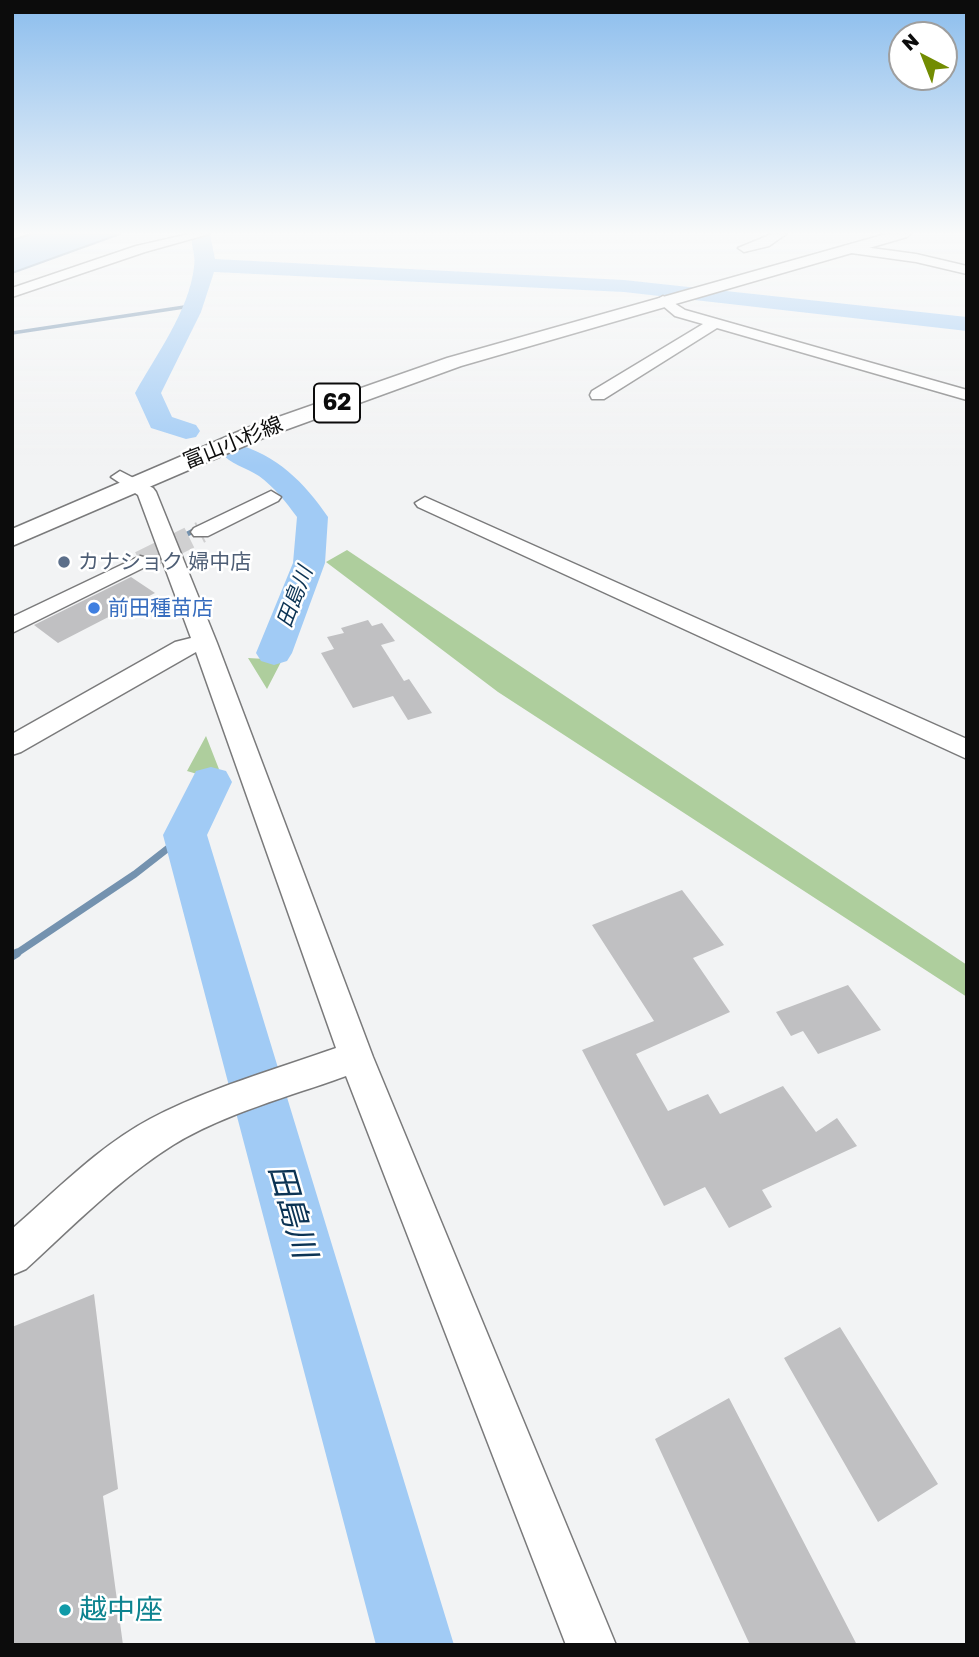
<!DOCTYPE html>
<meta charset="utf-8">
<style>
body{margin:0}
#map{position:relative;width:979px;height:1657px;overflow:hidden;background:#f2f3f4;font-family:"Golos Text",sans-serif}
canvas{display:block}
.frame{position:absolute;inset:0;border:14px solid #0c0c0c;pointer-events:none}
.north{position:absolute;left:888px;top:21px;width:70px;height:70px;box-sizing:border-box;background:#fff;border:2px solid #9e9e9e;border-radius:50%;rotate:318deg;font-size:19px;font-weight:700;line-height:28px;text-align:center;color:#0c0c0c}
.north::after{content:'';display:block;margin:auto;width:24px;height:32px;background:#728c02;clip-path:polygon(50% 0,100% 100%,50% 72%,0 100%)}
</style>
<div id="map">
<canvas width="979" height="1657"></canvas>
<div class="frame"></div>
<div class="north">N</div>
</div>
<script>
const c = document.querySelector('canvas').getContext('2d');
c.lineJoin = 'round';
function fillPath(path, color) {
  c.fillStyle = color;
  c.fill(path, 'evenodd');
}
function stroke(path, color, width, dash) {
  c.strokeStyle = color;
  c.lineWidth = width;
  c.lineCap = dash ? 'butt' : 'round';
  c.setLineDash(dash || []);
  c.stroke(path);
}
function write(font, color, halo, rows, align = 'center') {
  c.font = font + ' "Golos Text","Noto Sans JP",sans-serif';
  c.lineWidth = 5;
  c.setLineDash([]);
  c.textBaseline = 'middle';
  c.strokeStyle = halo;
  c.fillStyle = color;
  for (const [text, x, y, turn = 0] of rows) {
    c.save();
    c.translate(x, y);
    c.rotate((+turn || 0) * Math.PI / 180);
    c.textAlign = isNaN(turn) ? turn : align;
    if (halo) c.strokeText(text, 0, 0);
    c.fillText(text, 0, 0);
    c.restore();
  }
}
fillPath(new Path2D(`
 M 347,550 L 967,965 L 967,997 L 498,692 L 326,562 Z
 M 248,658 L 282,660 L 267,689 Z
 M 206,736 L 224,782 L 187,771 Z`), '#aece9d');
const water = new Path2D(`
 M 32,234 L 120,234 L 12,273 L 12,240 Z`);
fillPath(water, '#a1cbf5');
stroke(water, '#7492af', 2);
stroke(new Path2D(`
 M 12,333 L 191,306`), '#7492af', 3.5);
stroke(new Path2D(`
 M 135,561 L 199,528`), '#7492af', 5);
stroke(new Path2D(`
 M 14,955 L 135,874 L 185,835`), '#7492af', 7);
stroke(new Path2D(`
 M 12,956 L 17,953`), '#7492af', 9);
fillPath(new Path2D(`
 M 191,234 L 210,234 L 215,259 L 624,280 L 967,317 L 967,331 L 624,292 L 214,272 L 201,312 L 161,393 L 172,417 L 196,425 L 200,431 L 196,437 L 186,439 L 151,428 L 135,393 C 156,355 189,311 194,267 C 196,256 191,245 191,234 Z
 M 235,444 C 276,454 305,483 328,517 L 325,563 L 292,653 L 287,661 L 274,665 L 261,661 L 256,653 L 293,563 L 297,517 C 286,502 274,487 259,476 C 247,468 229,464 221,452 L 225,446 Z
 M 211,767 L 226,771 L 232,782 L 207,835 L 454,1645 L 376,1645 L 163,835 L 196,771 Z`), '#a1cbf5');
fillPath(new Path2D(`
 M 131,577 L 155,593 L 58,643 L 34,625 Z
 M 368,620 L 372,626 L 382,623 L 395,641 L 381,645 L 404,681 L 409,679 L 432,713 L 408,720 L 393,696 L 353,708 L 321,653 L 334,649 L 327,637 L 344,633 L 341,628 Z
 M 682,890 L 724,945 L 693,958 L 730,1012 L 636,1054 L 668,1111 L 708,1094 L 720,1114 L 783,1086 L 816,1132 L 837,1118 L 857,1146 L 762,1190 L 772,1207 L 729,1228 L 705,1187 L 664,1206 L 582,1050 L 654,1021 L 592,925 Z
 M 848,985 L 881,1030 L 818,1054 L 803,1031 L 791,1036 L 776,1012 Z
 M 94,1294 L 118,1489 L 103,1496 L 123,1645 L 12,1645 L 12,1327 Z
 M 840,1327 L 938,1484 L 878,1522 L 784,1358 Z
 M 729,1398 L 857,1645 L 750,1645 L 655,1439 Z`), '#c0c0c2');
stroke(new Path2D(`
 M 140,562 L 201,532`), '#d0d0d1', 22, [22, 11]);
const minor = new Path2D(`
 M 189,234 L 209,234 L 145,252 L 12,297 L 12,288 L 136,246 Z
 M 772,234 L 786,234 L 769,246 L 744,252 L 738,248 Z
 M 849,245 L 916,254 L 967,266 L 967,274 L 916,262 L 844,252 L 844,246 Z
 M 663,296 L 685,310 L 967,390 L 967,400 L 717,328 L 604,399 L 592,399 L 590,395 L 592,391 L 703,324 L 675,316 L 656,300 Z
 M 120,471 L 153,488 L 156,492 L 217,643 L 373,1057 L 616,1645 L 566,1645 L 346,1076 C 291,1096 223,1114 173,1145 C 119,1179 73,1226 26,1269 L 12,1275 L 12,1229 C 56,1191 99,1146 150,1119 C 209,1088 274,1070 336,1048 L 196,652 L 21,752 L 12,755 L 12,734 L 175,642 L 191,638 L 138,495 L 111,477 Z
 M 271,491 L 281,497 L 278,501 L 208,536 L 194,536 L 191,532 L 194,528 Z
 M 425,497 L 967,739 L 967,759 L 418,507 L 415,503 Z
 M 140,556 L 147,558 L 150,562 L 147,566 L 12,633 L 12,617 Z`);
const major = new Path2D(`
 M 886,234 L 910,234 L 907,237 L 461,366 L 263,438 L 12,546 L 12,529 L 247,428 L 447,358 Z`);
stroke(minor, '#7a7a7b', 3);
stroke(major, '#7a7a7b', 3);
fillPath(minor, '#fff');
fillPath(major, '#fff');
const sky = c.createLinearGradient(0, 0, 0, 466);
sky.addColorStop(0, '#8bbded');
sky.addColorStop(0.5, '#f9fafa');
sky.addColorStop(1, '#f9fafa00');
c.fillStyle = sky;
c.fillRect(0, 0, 979, 466);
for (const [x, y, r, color] of [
 [64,562,7,"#5c6f8a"],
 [94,608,7,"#3f7fe0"],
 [65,1610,7,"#0f9aa8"]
]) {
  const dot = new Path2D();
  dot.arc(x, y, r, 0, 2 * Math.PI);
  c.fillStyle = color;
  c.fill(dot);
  stroke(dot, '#fff', 2.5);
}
write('21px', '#0c0c0c', '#fff', [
 ["富山小杉線",233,443,-22]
]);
write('21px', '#4e5e75', '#fff', [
 ["カナショク 婦中店",78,562]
], 'left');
write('italic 21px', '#0b3354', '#fff', [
 ["田島川",295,597,-69]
]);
write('21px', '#366cbe', '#fff', [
 ["前田種苗店",108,608]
], 'left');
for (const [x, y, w] of [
 [337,403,46]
]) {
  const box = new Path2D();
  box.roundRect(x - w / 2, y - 19.5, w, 39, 5);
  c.fillStyle = '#fff';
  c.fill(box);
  stroke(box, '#0c0c0c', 2);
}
write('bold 23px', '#0c0c0c', null, [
 ["62",337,403]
]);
write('28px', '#0d838f', '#fff', [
 ["越中座",79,1610]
], 'left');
write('italic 32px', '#0b3354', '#fff', [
 ["田島川",292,1211,74]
]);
</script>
